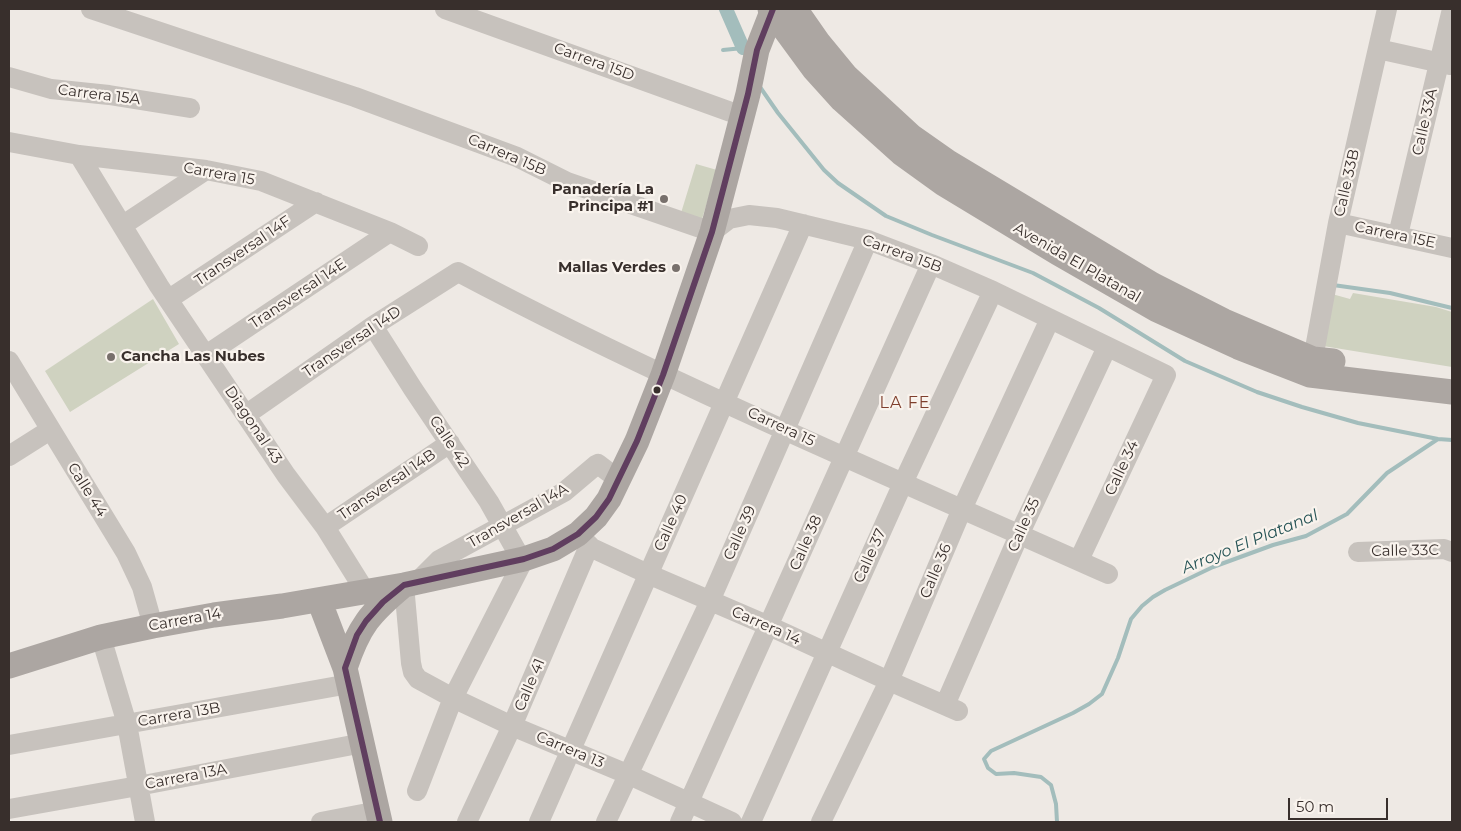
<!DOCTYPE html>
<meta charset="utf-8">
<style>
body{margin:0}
#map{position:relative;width:1461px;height:831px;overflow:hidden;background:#eee9e4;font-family:Montserrat,sans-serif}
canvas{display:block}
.frame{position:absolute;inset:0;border:10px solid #382f2c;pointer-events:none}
.scale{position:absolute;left:1288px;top:798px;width:100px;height:22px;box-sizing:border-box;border:2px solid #382f2c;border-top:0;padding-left:6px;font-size:15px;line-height:18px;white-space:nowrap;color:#382f2c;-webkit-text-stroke:4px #f9f3ed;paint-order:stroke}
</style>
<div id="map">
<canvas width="1461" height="831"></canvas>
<div class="frame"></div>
<div class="scale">50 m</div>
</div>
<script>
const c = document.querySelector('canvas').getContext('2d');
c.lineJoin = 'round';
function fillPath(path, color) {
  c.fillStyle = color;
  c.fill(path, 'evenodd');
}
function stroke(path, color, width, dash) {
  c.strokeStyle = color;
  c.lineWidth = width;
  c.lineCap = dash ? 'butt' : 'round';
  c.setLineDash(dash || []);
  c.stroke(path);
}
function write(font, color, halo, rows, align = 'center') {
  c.font = font + ' Montserrat,sans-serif';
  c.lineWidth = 4.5;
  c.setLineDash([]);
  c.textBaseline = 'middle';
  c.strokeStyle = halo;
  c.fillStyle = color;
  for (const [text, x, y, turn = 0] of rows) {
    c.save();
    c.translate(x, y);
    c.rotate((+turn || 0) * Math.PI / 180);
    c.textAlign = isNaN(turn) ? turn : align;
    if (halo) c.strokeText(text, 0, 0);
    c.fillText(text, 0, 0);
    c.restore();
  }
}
fillPath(new Path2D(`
 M 696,164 L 717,170 L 702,219 L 681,213 Z
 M 1353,293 L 1436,307 L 1452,312 L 1452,367 L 1323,346 L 1332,294 L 1350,299 Z
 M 153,299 L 179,344 L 70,412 L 45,371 Z`), '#cfd2c0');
stroke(new Path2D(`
 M 723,50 L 743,48 L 745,54
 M 760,87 L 778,113 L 824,170 L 838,183 L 886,216 L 932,235 L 1033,273 L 1099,308 L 1185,361 L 1257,392 L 1302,407 L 1358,423 L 1438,439 L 1452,440
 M 1333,285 L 1390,293 L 1452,308
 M 1057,822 L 1056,804 L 1051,785 L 1041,777 L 1014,773 L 996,774 L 988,768 L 984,759 L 991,751 L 1073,713 L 1089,704 L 1102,694 L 1118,658 L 1131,619 L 1142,606 L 1153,597 L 1165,590 L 1213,567 L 1273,545 L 1306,536 L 1347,514 L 1387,473 L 1438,439`), '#a3bdbc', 4);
stroke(new Path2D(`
 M 726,9 L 743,48`), '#a3bdbc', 14);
stroke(new Path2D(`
 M 91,9 L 355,97 L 517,157 L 567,182 L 712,232 L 729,219 L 749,215 L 777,218 L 868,240 L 931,264 L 993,291 L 1166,375 L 1079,560
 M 445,9 L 742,116
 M 1378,49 L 1450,65
 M 9,77 L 51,89 L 109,95 L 190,108
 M 9,142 L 79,155 L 206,170 L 261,181 L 390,232 L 418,246
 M 79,155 L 159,286 L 286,475 L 325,527 L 365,591
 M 1338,223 L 1452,248
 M 123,225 L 206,170
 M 1398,235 L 1452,9
 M 169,299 L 316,202
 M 373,326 L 413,389 L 489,502 L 521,559
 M 206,355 L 390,232
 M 1313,359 L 1338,223 L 1387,9
 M 9,361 L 126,553 L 142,587 L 153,626
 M 247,414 L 373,326 L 458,272 C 669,384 890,476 1108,574
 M 9,456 L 50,430
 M 325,527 L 450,443
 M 578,534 L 592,548 L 648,574 L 769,626 L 889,681 L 958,711
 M 1358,552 L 1444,549 L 1452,552
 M 417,582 L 439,560 L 564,492 L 596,465 L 598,464 L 619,480
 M 404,585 L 411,663 L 413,672 L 418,679 L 453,698 L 512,726 L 627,774 L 732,822
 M 101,637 L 127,724 L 145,822
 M 945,705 L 1019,535 L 1107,347
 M 9,745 L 349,684
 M 417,791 L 453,698 L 524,559
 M 9,809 L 138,786 L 363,743
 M 321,822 L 378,811
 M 467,822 L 512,726 L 589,546
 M 539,822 L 803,224
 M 606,822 L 710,601 L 868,240
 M 680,822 L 931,264
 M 751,822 L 903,483 L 993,291
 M 821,822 L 889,681 L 962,509 L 1050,319`), '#c7c2bd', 20);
stroke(new Path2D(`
 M 770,9 L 814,69 L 842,100 L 901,153 L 944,184 L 1058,253 L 1157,310 L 1238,347 L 1310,375 L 1452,392
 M 795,9 L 818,42 L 846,76 L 911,136 L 948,162 L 1153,285 L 1224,321 L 1313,359 L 1333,361
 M 319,600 L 345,668 L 380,822
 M 9,666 L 101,637 L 153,626 L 214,615 L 282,606 L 404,585 L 524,559 L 553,549 L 578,534 L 596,517 L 609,499 L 637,441 L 663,375 L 712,232 L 748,94 L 757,50 L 773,9
 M 345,668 C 359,626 370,613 404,585`), '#aca6a2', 25);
stroke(new Path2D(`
 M 380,822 L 345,668 L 357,635 L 366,621 L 383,602 L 404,585 L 524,559 L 553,549 L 578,534 L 596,517 L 609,499 L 637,441 L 663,375 L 712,232 L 748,94 L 757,50 L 773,9`), '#603e5f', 6);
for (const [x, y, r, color] of [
 [664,199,5,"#78706c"],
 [676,268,5,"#78706c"],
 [111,357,5,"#78706c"],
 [657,390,4.5,"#382f2c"]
]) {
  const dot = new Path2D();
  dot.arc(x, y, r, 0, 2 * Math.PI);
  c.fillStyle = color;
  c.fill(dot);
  stroke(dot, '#f9f3ed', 2);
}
write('15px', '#382f2c', '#f9f3ed', [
 ["Carrera 15D",594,62,20],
 ["Carrera 15A",99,95,7],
 ["Calle 33A",1425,122,-77],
 ["Carrera 15B",507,155,23],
 ["Carrera 15",219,174,10],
 ["Calle 33B",1347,183,-77],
 ["Carrera 15E",1395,235,12],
 ["Transversal 14F",243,251,-34],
 ["Carrera 15B",902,254,20],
 ["Avenida El Platanal",1077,263,30],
 ["Transversal 14E",298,294,-34],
 ["Transversal 14D",352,342,-34],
 ["Diagonal 43",253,425,56],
 ["Carrera 15",781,427,25],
 ["Calle 42",449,442,56],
 ["Calle 34",1122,468,-65],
 ["Transversal 14B",387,485,-34],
 ["Calle 44",87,490,58],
 ["Transversal 14A",518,516,-30],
 ["Calle 40",671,523,-66],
 ["Calle 35",1024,525,-66],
 ["Calle 39",740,533,-66],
 ["Calle 38",806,543,-66],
 ["Calle 33C",1405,551,-1],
 ["Calle 37",870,556,-66],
 ["Calle 36",936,571,-67],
 ["Carrera 14",185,620,-10],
 ["Carrera 14",766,626,24],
 ["Calle 41",530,685,-67],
 ["Carrera 13B",179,715,-10],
 ["Carrera 13",570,750,23],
 ["Carrera 13A",186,777,-11]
]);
write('bold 15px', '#382f2c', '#f9f3ed', [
 ["Panadería La",654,190],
 ["Principa #1",654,207],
 ["Mallas Verdes",666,268],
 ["Cancha Las Nubes",121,357,"left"]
], 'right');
c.letterSpacing = '1px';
write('16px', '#7f3f2d', '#f9f3ed', [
 ["LA FE",905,403]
]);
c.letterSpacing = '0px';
write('italic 16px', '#255355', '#f9f3ed', [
 ["Arroyo El Platanal",1250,542,-22]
]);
</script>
